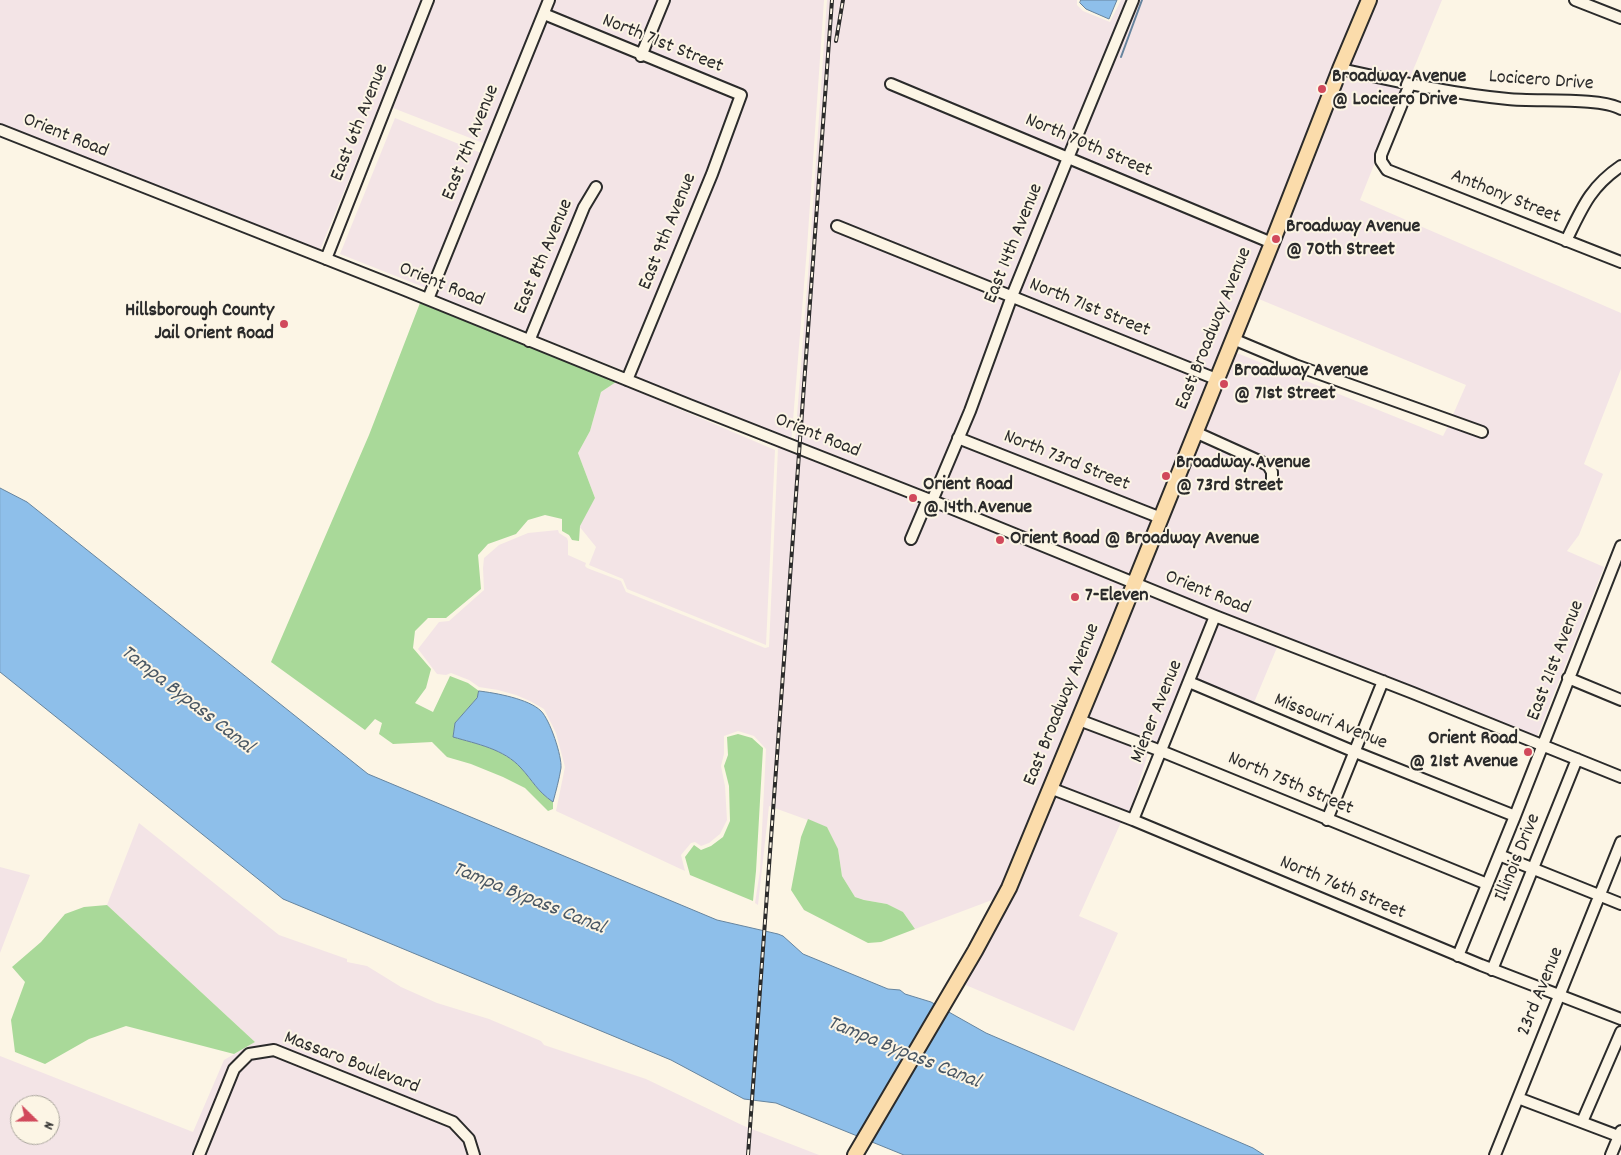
<!DOCTYPE html>
<style>
body{margin:0}
#map{position:relative;width:1621px;height:1155px;overflow:hidden;background:#fcf5e5;font-family:Dekko,sans-serif}
canvas{display:block}
.north{position:absolute;left:10px;top:1095px;width:50px;height:50px;box-sizing:border-box;background:#fcf5e5;border:1px solid #a8a49b;border-radius:50%;rotate:112deg;font-size:14px;font-weight:700;line-height:20px;text-align:center;color:#2b2b2b}
.north::after{content:'';display:block;margin:auto;width:18px;height:22px;background:#d1495b;clip-path:polygon(50% 0,100% 100%,50% 72%,0 100%)}
</style>
<div id="map">
<canvas width="1621" height="1155"></canvas>
<div class="north">N</div>
</div>
<script>
const c = document.querySelector('canvas').getContext('2d');
c.lineJoin = 'round';
function fillPath(path, color) {
  c.fillStyle = color;
  c.fill(path, 'evenodd');
}
function stroke(path, color, width, dash) {
  c.strokeStyle = color;
  c.lineWidth = width;
  c.lineCap = dash ? 'butt' : 'round';
  c.setLineDash(dash || []);
  c.stroke(path);
}
function write(font, color, halo, rows, align = 'center') {
  c.font = font + ' Dekko,sans-serif';
  c.lineWidth = 4;
  c.setLineDash([]);
  c.textBaseline = 'middle';
  c.strokeStyle = halo;
  c.fillStyle = color;
  for (const [text, x, y, turn = 0] of rows) {
    c.save();
    c.translate(x, y);
    c.rotate((+turn || 0) * Math.PI / 180);
    c.textAlign = isNaN(turn) ? turn : align;
    if (halo) c.strokeText(text, 0, 0);
    c.fillText(text, 0, 0);
    c.restore();
  }
}
fillPath(new Path2D(`
 M 0,0 L 422,0 L 320,250 L 0,125 Z
 M 434,0 L 824,0 L 807,248 L 791,445 L 627,372 L 437,296 L 496,148 L 393,108 Z
 M 827,0 L 1077,0 L 1077,5 L 1083,11 L 1110,22 L 1121,0 L 1129,0 L 1066,152 L 888,79 L 885,86 L 1063,159 L 1010,291 L 835,221 L 832,228 L 1007,298 L 966,409 L 929,496 L 795,442 L 810,248 Z
 M 1138,0 L 1365,0 L 1269,238 L 1073,156 Z
 M 1374,0 L 1442,0 L 1409,80 L 1345,67 Z
 M 1342,74 L 1405,87 L 1360,200 L 1621,313 L 1621,369 L 1584,464 L 1603,474 L 1579,535 L 1567,551 L 1604,567 L 1536,739 L 1140,582 L 1197,437 L 1265,467 L 1268,473 L 1268,484 L 1276,485 L 1277,472 L 1200,430 L 1232,351 L 1443,436 L 1449,424 L 1485,436 L 1487,429 L 1452,417 L 1466,385 L 1254,297 Z
 M 395,118 L 481,153 L 426,288 L 340,254 Z
 M 1071,163 L 1266,245 L 1214,374 L 1018,295 Z
 M 1015,302 L 1211,381 L 1158,513 L 964,436 Z
 M 616,382 L 775,450 L 766,645 L 627,589 L 623,579 L 589,565 L 596,547 L 579,526 L 595,498 L 578,453 L 590,431 L 601,392 Z
 M 692,411 L 923,501 L 906,540 L 913,544 L 930,504 L 1129,586 L 1000,897 L 915,929 L 903,912 L 887,904 L 864,900 L 855,897 L 842,876 L 838,849 L 827,827 L 769,806 L 758,905 L 755,903 L 760,871 L 766,749 L 754,736 L 738,731 L 724,736 L 724,754 L 721,766 L 725,786 L 727,820 L 720,834 L 709,843 L 701,846 L 695,842 L 691,843 L 681,855 L 685,871 L 556,811 L 565,767 L 556,733 L 544,709 L 530,701 L 516,695 L 498,690 L 479,687 L 469,680 L 451,673 L 446,675 L 437,674 L 418,649 L 439,622 L 449,621 L 484,590 L 483,568 L 484,558 L 499,545 L 528,533 L 558,530 L 559,533 L 567,538 L 568,541 L 568,555 L 586,563 L 585,566 L 587,568 L 621,581 L 626,592 L 765,648 L 769,647 L 778,448 Z
 M 961,443 L 1156,520 L 1132,579 L 937,499 Z
 M 1137,589 L 1210,618 L 1158,746 L 1084,718 Z
 M 1218,621 L 1278,645 L 1253,705 L 1194,680 Z
 M 1082,725 L 1156,753 L 1155,755 L 1148,753 L 1129,815 L 1056,786 Z
 M 1053,793 L 1122,820 L 1079,916 L 1118,933 L 1074,1031 L 961,983 Z
 M 139,823 L 279,935 L 347,959 L 347,962 L 367,966 L 401,987 L 437,1003 L 489,1019 L 541,1041 L 544,1045 L 646,1079 L 744,1126 L 819,1155 L 478,1155 L 456,1119 L 275,1047 L 230,1067 L 194,1155 L 0,1155 L 0,1056 L 193,1132 L 224,1060 L 255,1042 L 107,905 ZM 20,1105 L 50,1105 L 50,1135 L 20,1135 Z
 M 0,867 L 30,875 L 0,953 Z
 M 273,1054 L 451,1125 L 466,1141 L 470,1155 L 203,1155 L 237,1071 L 252,1057 Z`), '#f3e4e6');
fillPath(new Path2D(`
 M 420,303 L 616,382 L 601,392 L 590,431 L 578,453 L 595,498 L 580,526 L 579,541 L 572,540 L 569,535 L 562,531 L 562,519 L 545,515 L 528,520 L 516,534 L 488,544 L 478,555 L 481,589 L 446,618 L 428,618 L 415,631 L 413,648 L 431,669 L 426,688 L 415,703 L 433,712 L 450,676 L 468,683 L 479,691 L 477,698 L 455,723 L 453,737 C 477,744 504,749 521,768 C 533,781 537,791 553,802 L 553,809 L 548,811 L 525,788 L 503,777 L 471,764 L 447,757 L 432,742 L 393,744 L 379,734 L 382,723 L 375,719 L 365,730 L 271,662 L 369,435 Z
 M 738,734 L 752,738 L 763,748 L 756,871 L 753,901 L 690,875 L 685,857 L 694,845 L 701,850 L 711,846 L 723,837 L 730,821 L 729,786 L 724,766 L 728,755 L 727,737 Z
 M 808,819 L 827,827 L 838,849 L 842,876 L 855,897 L 864,900 L 887,904 L 903,912 L 915,929 L 881,942 L 868,943 L 804,910 L 791,890 L 801,837 Z
 M 107,905 L 255,1042 L 234,1054 L 126,1026 L 89,1039 L 45,1064 L 15,1052 L 11,1020 L 25,982 L 12,967 L 41,942 L 65,914 L 84,907 Z`), '#a9d999');
const water = new Path2D(`
 M 1081,0 L 1117,0 L 1109,19 L 1086,9 L 1080,3 Z
 M 0,488 L 27,502 L 368,774 L 717,920 L 778,934 L 783,936 L 803,954 L 888,989 L 900,990 L 905,994 L 931,1002 L 986,1033 L 1253,1148 L 1264,1155 L 904,1155 L 776,1103 L 744,1099 L 671,1060 L 283,899 L 0,672 Z
 M 479,691 C 496,693 529,699 541,711 C 550,720 562,756 561,768 C 559,780 556,791 553,802 C 537,791 533,781 521,768 C 504,749 477,744 453,737 L 455,723 L 477,698 Z`);
fillPath(water, '#8ebfea');
stroke(water, '#66849e', 1);
stroke(new Path2D(`
 M 1121,57 L 1142,0`), '#66849e', 2);
const minor = new Path2D(`
 M 1575,0 L 1621,18
 M 544,14 L 741,95 L 712,174 L 627,380
 M 641,56 L 664,0
 M 1340,69 C 1395,81 1452,94 1508,99 C 1535,102 1601,97 1621,109
 M 891,84 L 1272,243
 M 1410,84 L 1381,155 L 1381,161 L 1387,170 L 1621,262
 M 0,130 L 405,290 L 689,405 L 953,509 L 1215,616 L 1413,693 L 1621,777
 M 837,226 L 1216,379
 M 1566,241 C 1582,208 1590,187 1621,166
 M 326,259 L 428,0
 M 428,299 L 549,0
 M 1233,339 L 1295,365 L 1482,432
 M 529,341 L 584,207 L 596,187
 M 1195,432 L 1268,465 L 1272,472 L 1272,481
 M 958,438 L 1161,518
 M 932,501 L 970,411 L 1012,296 L 1068,158 L 1133,0
 M 911,539 L 928,499
 M 1568,678 L 1621,700
 M 1189,682 L 1355,752 L 1515,816
 M 1079,720 L 1161,751 L 1487,884
 M 1050,788 L 1133,820 L 1481,965 L 1621,1019
 M 1133,820 L 1215,616
 M 1327,820 L 1383,681
 M 1499,855 L 1621,904
 M 1458,956 L 1515,816 L 1621,546
 M 1492,970 L 1577,759
 M 1518,1098 L 1621,1137
 M 1582,1122 L 1621,1032
 M 199,1155 L 234,1069 L 249,1054 L 274,1050 L 453,1122 L 469,1139 L 474,1155
 M 1495,1155 L 1621,842
 M 1611,1155 L 1621,1131`);
const major = new Path2D(`
 M 855,1155 L 975,951 L 1009,888 L 1108,649 L 1272,243 L 1340,69 L 1369,0`);
stroke(minor, '#2b2b2b', 14);
stroke(major, '#2b2b2b', 18);
stroke(minor, '#fcf5e5', 10);
stroke(major, '#fbdcab', 14);
const rail = new Path2D(`
 M 836,41 L 843,0
 M 748,1155 L 832,0`);
stroke(rail, '#2b2b2b', 4);
stroke(rail, '#fcf5e5', 2, [5.5]);
for (const [x, y, r, color] of [
 [1322,89,5,"#d1495b"],
 [1276,239,5,"#d1495b"],
 [284,324,5,"#d1495b"],
 [1224,384,5,"#d1495b"],
 [1166,476,5,"#d1495b"],
 [913,498,5,"#d1495b"],
 [1000,540,5,"#d1495b"],
 [1075,597,5,"#d1495b"],
 [1528,752,5,"#d1495b"]
]) {
  const dot = new Path2D();
  dot.arc(x, y, r, 0, 2 * Math.PI);
  c.fillStyle = color;
  c.fill(dot);
  stroke(dot, '#fcf5e5', 2);
}
write('20px', '#2b2b2b', '#fcf5e5', [
 ["North 71st Street",662,45,22],
 ["Locicero Drive",1541,82,4],
 ["East 6th Avenue",361,123,-68],
 ["Orient Road",65,137,22],
 ["East 7th Avenue",472,143,-68],
 ["North 70th Street",1088,147,23],
 ["Anthony Street",1505,198,22],
 ["East 9th Avenue",669,232,-68],
 ["East 14th Avenue",1015,244,-68],
 ["East 8th Avenue",545,257,-67],
 ["Orient Road",441,286,22],
 ["North 71st Street",1089,309,22],
 ["East Broadway Avenue",1215,329,-68],
 ["Orient Road",817,437,22],
 ["North 73rd Street",1066,462,22],
 ["Orient Road",1207,594,22],
 ["East 21st Avenue",1557,661,-69],
 ["East Broadway Avenue",1063,705,-68],
 ["Miener Avenue",1158,712,-68],
 ["Missouri Avenue",1330,723,22],
 ["North 75th Street",1290,785,23],
 ["Illinois Drive",1519,858,-68],
 ["North 76th Street",1342,889,23],
 ["23rd Avenue",1542,992,-68],
 ["Massaro Boulevard",351,1064,21]
]);
write('bold 20px', '#2b2b2b', '#fcf5e5', [
 ["Broadway Avenue",1332,78],
 ["@ Locicero Drive",1332,101],
 ["Broadway Avenue",1286,228],
 ["@ 70th Street",1286,251],
 ["Hillsborough County",274,312,"right"],
 ["Jail Orient Road",274,335,"right"],
 ["Broadway Avenue",1234,372],
 ["@ 71st Street",1234,395],
 ["Broadway Avenue",1176,464],
 ["@ 73rd Street",1176,487],
 ["Orient Road",923,486],
 ["@ 14th Avenue",923,509],
 ["Orient Road @ Broadway Avenue",1010,540],
 ["7-Eleven",1085,597],
 ["Orient Road",1518,740,"right"],
 ["@ 21st Avenue",1518,763,"right"]
], 'left');
write('italic 21px', '#495764', '#fcf5e5', [
 ["Tampa Bypass Canal",186,701,38],
 ["Tampa Bypass Canal",528,900,22],
 ["Tampa Bypass Canal",903,1054,22]
]);
</script>
